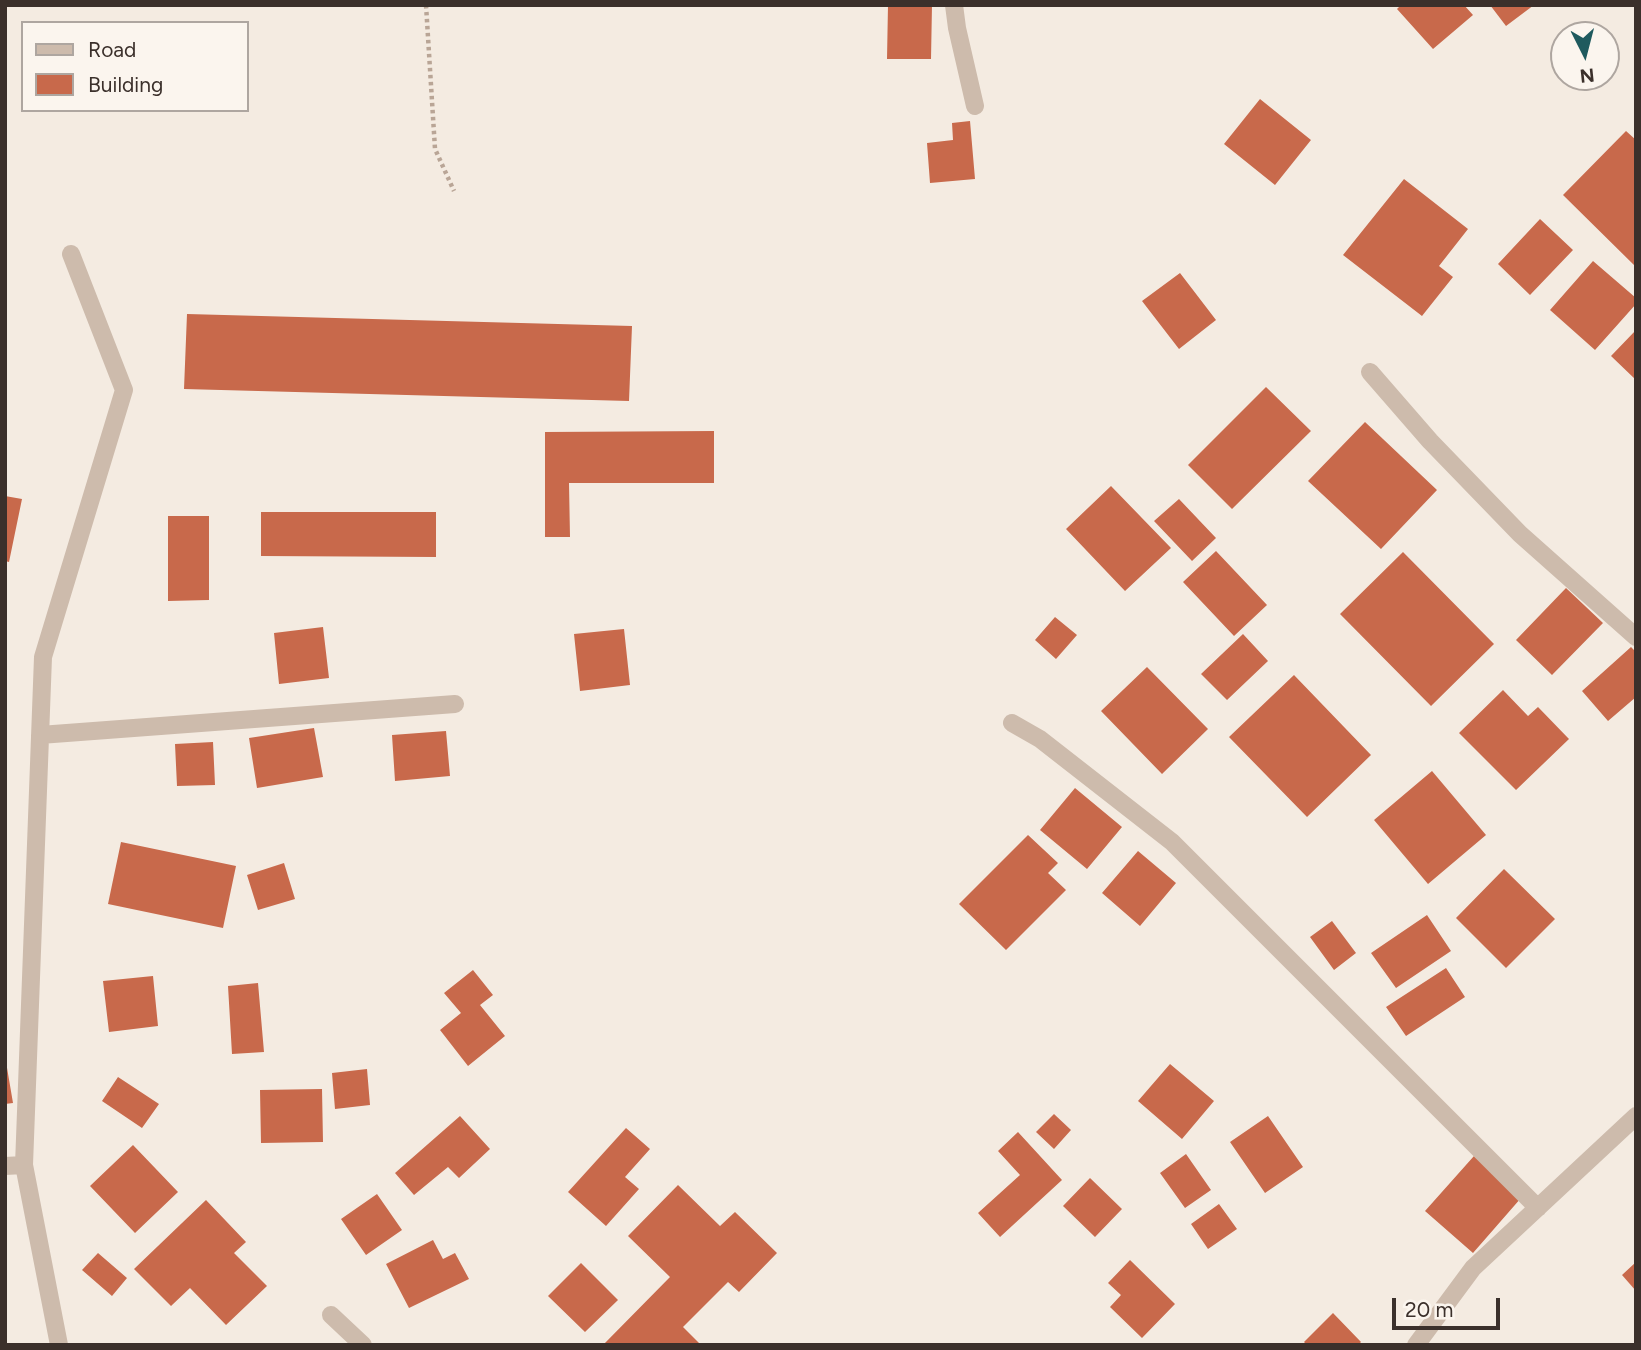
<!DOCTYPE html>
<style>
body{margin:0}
#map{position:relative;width:1641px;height:1350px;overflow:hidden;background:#f4ebe1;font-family:Figtree,sans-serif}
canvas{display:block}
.frame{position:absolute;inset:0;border:7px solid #3b302b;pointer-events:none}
.legend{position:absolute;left:21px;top:21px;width:228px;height:91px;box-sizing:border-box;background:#fbf5ee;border:2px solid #aea6a0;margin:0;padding:9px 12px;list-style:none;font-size:21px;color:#3b302b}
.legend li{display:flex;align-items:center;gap:14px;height:35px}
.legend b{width:35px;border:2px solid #aea6a0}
.north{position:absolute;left:1550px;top:21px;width:70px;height:70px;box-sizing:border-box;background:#fbf5ee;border:2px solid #aea6a0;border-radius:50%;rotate:174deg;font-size:19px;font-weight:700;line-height:28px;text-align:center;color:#3b302b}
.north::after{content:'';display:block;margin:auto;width:24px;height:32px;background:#1f5a5e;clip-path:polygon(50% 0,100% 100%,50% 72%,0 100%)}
.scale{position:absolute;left:1392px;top:1298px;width:108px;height:32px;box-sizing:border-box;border:4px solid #3b302b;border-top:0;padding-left:9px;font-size:21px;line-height:24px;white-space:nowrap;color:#3b302b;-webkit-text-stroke:5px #fbf5ee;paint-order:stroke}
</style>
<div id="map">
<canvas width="1641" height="1350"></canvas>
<div class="frame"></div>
<ul class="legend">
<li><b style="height:9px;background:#cdbbac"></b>Road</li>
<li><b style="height:19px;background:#c8694b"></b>Building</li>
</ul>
<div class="north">N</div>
<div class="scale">20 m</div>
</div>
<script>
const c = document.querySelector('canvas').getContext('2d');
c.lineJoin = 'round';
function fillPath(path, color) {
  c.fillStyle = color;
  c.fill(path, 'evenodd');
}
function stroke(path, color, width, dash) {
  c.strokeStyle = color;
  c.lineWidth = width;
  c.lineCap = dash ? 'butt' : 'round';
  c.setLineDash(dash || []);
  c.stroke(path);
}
fillPath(new Path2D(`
 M 888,5 L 932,5 L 931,59 L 887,59 Z
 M 1401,5 L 1464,5 L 1473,15 L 1433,49 L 1397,9 Z
 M 1490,5 L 1534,5 L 1506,26 Z
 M 1260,99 L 1311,140 L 1275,185 L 1224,144 Z
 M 970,121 L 975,179 L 930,183 L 927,143 L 953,140 L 952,123 Z
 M 1626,131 L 1636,140 L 1636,267 L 1563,195 Z
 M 1404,179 L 1468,229 L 1439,266 L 1453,277 L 1422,316 L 1343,255 Z
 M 1540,219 L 1573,250 L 1530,295 L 1498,264 Z
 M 1593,261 L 1636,298 L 1636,304 L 1595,350 L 1550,310 Z
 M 1180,273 L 1216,320 L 1179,349 L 1142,301 Z
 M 187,314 L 632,326 L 629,401 L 184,389 Z
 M 1636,330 L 1636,380 L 1611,356 Z
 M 1266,387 L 1311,431 L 1232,509 L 1188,465 Z
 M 1365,422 L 1437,490 L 1381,549 L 1308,481 Z
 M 714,431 L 714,483 L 569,483 L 570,537 L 545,537 L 545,432 Z
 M 1111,486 L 1171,548 L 1125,591 L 1066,529 Z
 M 5,496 L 22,499 L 9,562 L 5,561 Z
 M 1179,499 L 1216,538 L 1192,561 L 1154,521 Z
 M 261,512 L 436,512 L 436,557 L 261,556 Z
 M 168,516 L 209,516 L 209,600 L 168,601 Z
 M 1216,551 L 1267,605 L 1234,636 L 1183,582 Z
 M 1403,552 L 1494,644 L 1431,706 L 1340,614 Z
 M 1566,588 L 1603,623 L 1552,675 L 1516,640 Z
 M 1055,617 L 1077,635 L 1056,659 L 1035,640 Z
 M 323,627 L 329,678 L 279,684 L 274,633 Z
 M 624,629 L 630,685 L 580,691 L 574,634 Z
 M 1243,634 L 1268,661 L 1227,700 L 1201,674 Z
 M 1631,647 L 1636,652 L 1636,697 L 1608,721 L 1582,691 Z
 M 1147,667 L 1208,729 L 1162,774 L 1101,711 Z
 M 1294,675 L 1371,755 L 1307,817 L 1229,737 Z
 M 1503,690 L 1528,716 L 1538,707 L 1569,739 L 1516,790 L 1459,733 Z
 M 314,728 L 323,777 L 257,788 L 249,738 Z
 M 446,731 L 450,776 L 395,781 L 392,735 Z
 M 213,742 L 215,785 L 177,786 L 175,744 Z
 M 1432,771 L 1486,835 L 1428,884 L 1374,820 Z
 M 1075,788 L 1122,827 L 1087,869 L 1040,830 Z
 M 1028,835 L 1058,863 L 1048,873 L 1066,890 L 1006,950 L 959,904 Z
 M 121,842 L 236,866 L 223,928 L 108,904 Z
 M 1138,851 L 1176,883 L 1140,926 L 1102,893 Z
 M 284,863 L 295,899 L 258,910 L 247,875 Z
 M 1504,869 L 1555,919 L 1506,968 L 1456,918 Z
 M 1427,915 L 1451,951 L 1396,988 L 1371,953 Z
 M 1332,921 L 1356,953 L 1334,970 L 1310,937 Z
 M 1446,968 L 1465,997 L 1406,1036 L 1386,1007 Z
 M 473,970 L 493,995 L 480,1005 L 505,1036 L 468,1066 L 440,1030 L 461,1013 L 444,993 Z
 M 153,976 L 158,1026 L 109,1032 L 103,981 Z
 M 258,983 L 264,1052 L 232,1054 L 228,986 Z
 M 5,1056 L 13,1103 L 5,1104 Z
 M 1170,1064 L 1214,1101 L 1182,1139 L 1138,1101 Z
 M 367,1069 L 370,1105 L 335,1109 L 332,1073 Z
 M 118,1077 L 159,1104 L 142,1128 L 102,1101 Z
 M 322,1089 L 323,1142 L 261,1143 L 260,1090 Z
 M 1054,1114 L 1071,1130 L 1054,1149 L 1036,1132 Z
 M 460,1116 L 490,1149 L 459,1178 L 448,1167 L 414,1195 L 395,1173 Z
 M 1268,1116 L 1303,1167 L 1265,1193 L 1230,1142 Z
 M 626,1128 L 650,1149 L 625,1177 L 639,1189 L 606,1226 L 568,1192 Z
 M 1018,1132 L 1062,1180 L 1000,1237 L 978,1213 L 1020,1175 L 998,1151 Z
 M 133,1145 L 178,1192 L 135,1233 L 90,1186 Z
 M 1186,1154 L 1211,1190 L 1185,1208 L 1160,1173 Z
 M 1474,1156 L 1521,1198 L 1473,1253 L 1425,1211 Z
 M 1090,1178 L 1122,1209 L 1095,1237 L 1063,1206 Z
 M 678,1185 L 720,1226 L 735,1212 L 777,1253 L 739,1292 L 728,1282 L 683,1327 L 701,1345 L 603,1345 L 670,1277 L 628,1236 Z
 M 377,1194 L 402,1230 L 366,1255 L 341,1219 Z
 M 206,1200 L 246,1242 L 234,1253 L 267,1286 L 226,1325 L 190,1288 L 171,1306 L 134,1269 Z
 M 1219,1204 L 1237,1229 L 1208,1249 L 1191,1224 Z
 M 433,1240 L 443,1259 L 455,1253 L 469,1279 L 409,1308 L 386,1264 Z
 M 98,1253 L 127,1278 L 112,1296 L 82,1270 Z
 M 1130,1260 L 1175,1304 L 1142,1338 L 1110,1307 L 1121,1295 L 1108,1283 Z
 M 1636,1262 L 1636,1291 L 1622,1275 Z
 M 581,1263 L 618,1300 L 585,1332 L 548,1296 Z
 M 1333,1313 L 1361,1342 L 1358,1345 L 1307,1345 L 1304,1342 Z`), '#c8694b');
stroke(new Path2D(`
 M 426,5 L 435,149 L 454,191`), '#b9a596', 4.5, [3.5, 3.5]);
stroke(new Path2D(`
 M 954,5 L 957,28 L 975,106
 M 1370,372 L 1430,441 L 1520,534 L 1636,637
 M 1012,723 L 1040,739 L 1172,842 L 1538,1208
 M 40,735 L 455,704
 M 5,1166 L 24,1165
 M 331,1315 L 363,1345
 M 59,1345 L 24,1165 L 43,657 L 124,390 L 71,254
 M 1416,1345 L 1473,1268 L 1636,1116`), '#cdbbac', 18);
</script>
